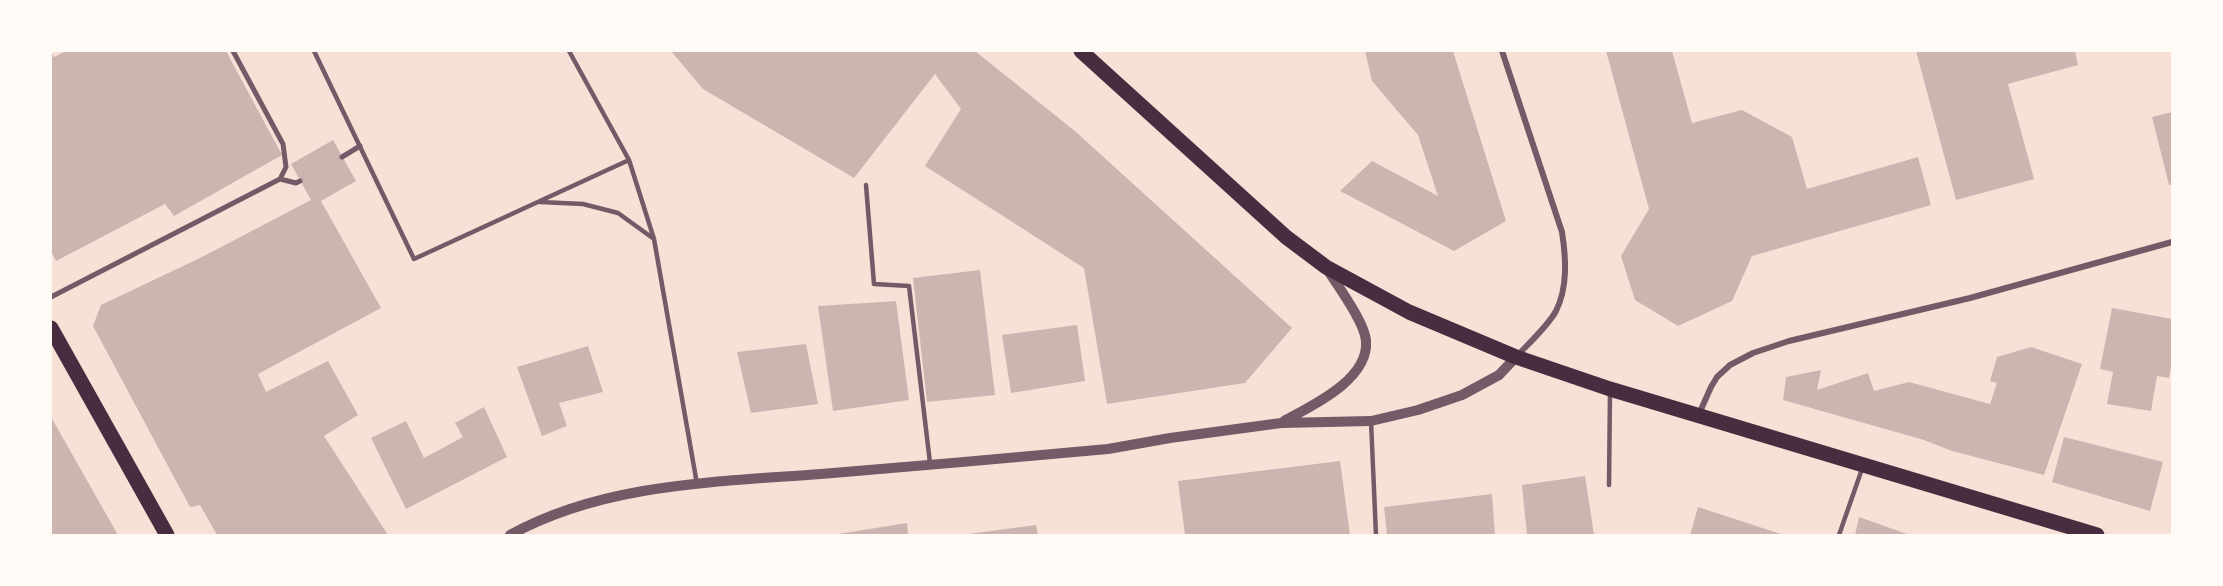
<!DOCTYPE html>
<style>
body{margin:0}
#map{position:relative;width:2223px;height:586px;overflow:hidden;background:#f7e1d7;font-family:Barlow,sans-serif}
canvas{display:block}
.frame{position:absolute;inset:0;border:52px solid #fffaf5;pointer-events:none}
</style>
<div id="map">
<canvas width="2223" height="586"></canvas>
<div class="frame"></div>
</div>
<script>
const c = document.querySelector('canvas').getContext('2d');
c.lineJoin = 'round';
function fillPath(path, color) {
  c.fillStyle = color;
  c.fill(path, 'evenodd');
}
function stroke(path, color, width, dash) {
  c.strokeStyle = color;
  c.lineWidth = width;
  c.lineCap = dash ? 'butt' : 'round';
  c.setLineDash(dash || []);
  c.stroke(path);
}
fillPath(new Path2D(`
 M 66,51 L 226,51 L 282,155 L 174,216 L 165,204 L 56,261 L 51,251 L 51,52 L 54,57 Z
 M 671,51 L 975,51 L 1076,132 L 1292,328 L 1245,383 L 1107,404 L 1084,268 L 925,166 L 961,109 L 935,74 L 854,178 L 703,89 Z
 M 1365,51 L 1453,51 L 1506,221 L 1454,251 L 1340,191 L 1372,161 L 1438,196 L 1418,135 L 1372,81 Z
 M 1606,51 L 1672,51 L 1692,123 L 1742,110 L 1792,137 L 1807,189 L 1918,157 L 1931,205 L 1752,256 L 1732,301 L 1678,326 L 1635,300 L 1621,256 L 1649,209 Z
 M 1916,51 L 2075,51 L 2078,65 L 2008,84 L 2034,179 L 1956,200 Z
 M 2172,112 L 2172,185 L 2169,185 L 2152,117 Z
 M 333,140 L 356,181 L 321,201 L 381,308 L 258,374 L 266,392 L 328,361 L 358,415 L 324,436 L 388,535 L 217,535 L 200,505 L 190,507 L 93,326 L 101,305 L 202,257 L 311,200 L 291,164 Z
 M 980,270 L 995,395 L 927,402 L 913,278 Z
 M 896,301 L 909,400 L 833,411 L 818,306 Z
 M 2112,308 L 2172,319 L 2172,360 L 2169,378 L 2157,376 L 2151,411 L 2107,404 L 2113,372 L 2100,369 Z
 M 1077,325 L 1085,381 L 1011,393 L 1002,335 Z
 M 806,344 L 818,404 L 751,413 L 737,352 Z
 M 588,346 L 603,392 L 559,403 L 567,426 L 542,436 L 517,367 Z
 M 2031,347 L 2082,364 L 2044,475 L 1952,451 L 1924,440 L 1783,400 L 1786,377 L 1821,370 L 1817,390 L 1868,373 L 1874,391 L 1909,382 L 1990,404 L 1997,383 L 1990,381 L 1997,357 Z
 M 484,407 L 507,457 L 406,509 L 371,438 L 406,421 L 424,458 L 463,437 L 455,423 Z
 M 51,417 L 118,535 L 51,535 Z
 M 2064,437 L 2163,462 L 2150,511 L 2052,482 Z
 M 1340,461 L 1350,535 L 1185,535 L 1178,481 Z
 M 1585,476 L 1594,535 L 1527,535 L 1522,485 Z
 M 1492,494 L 1495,535 L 1387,535 L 1384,507 Z
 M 1698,507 L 1784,535 L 1690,535 Z
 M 1859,517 L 1910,535 L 1855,535 Z
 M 907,523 L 908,535 L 838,535 L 838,534 Z
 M 1036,525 L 1038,535 L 968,535 L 968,534 Z`), '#ccb4b1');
stroke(new Path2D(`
 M 314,51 L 414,259 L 629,160
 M 569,51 L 629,160 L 654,239 L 697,484
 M 866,185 L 874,284 L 909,286 L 930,463
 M 540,202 L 583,204 L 618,213 L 654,239
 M 1371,421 L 1376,535
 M 1609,485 L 1610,391
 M 1839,535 L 1862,469`), '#755966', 4.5);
stroke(new Path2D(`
 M 233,51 L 283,144 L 286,167 L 280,179
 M 342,157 L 360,146
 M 51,297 L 280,179 L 296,183 L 300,181`), '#755966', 5);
stroke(new Path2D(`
 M 1502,51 L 1562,232 C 1566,258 1568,287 1556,311 C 1548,326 1528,344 1516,357
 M 1699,414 L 1711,387 L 1717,377 L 1730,365 L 1753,353 L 1789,341 L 1970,298 L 2172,242`), '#755966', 6);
stroke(new Path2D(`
 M 1284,421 C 1311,406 1369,380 1366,341 C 1365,323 1338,286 1327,269
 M 510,535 C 604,483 717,482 821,474 C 917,466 1012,458 1108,449 L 1170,438 L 1281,423 L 1371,421 L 1418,410 L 1462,395 L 1499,375 L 1516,357`), '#755966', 10);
stroke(new Path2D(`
 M 1081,51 L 1286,237 L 1326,267 L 1409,312 L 1516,357 L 1610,389 L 2097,535
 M 51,328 L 167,535`), '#4a2c40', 15);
</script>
